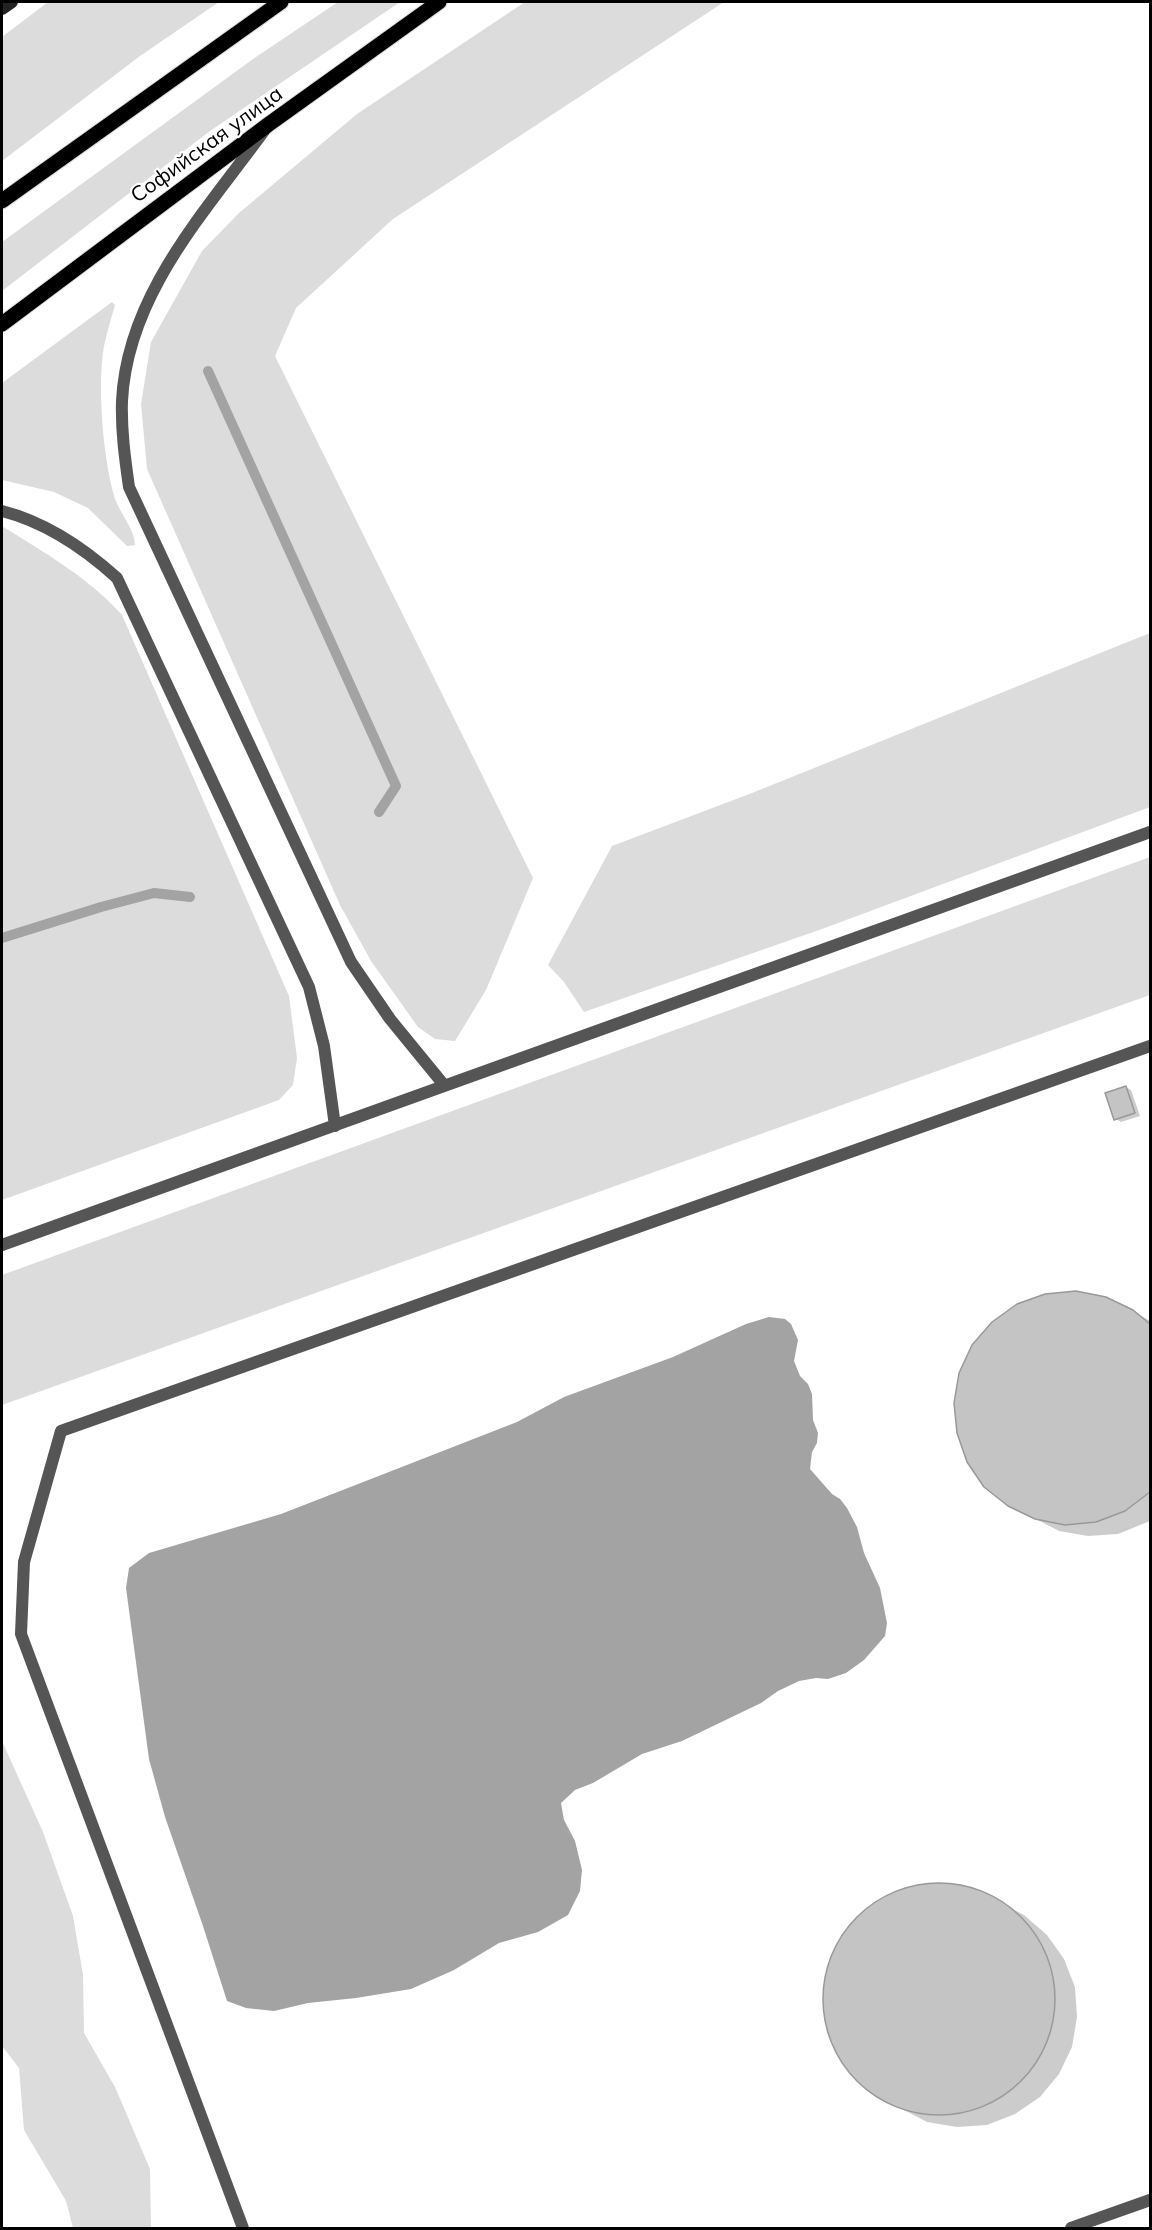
<!DOCTYPE html>
<meta charset="utf-8">
<style>
body{margin:0}
#map{position:relative;width:1152px;height:2230px;overflow:hidden;background:#fff;font-family:Mulish,sans-serif}
canvas{display:block}
.frame{position:absolute;inset:0;border:3px solid #000;pointer-events:none}
</style>
<div id="map">
<canvas width="1152" height="2230"></canvas>
<div class="frame"></div>
</div>
<script>
const c = document.querySelector('canvas').getContext('2d');
c.lineJoin = 'round';
function fillPath(path, color) {
  c.fillStyle = color;
  c.fill(path, 'evenodd');
}
function stroke(path, color, width, dash) {
  c.strokeStyle = color;
  c.lineWidth = width;
  c.lineCap = dash ? 'butt' : 'round';
  c.setLineDash(dash || []);
  c.stroke(path);
}
function write(font, color, halo, rows, align = 'center') {
  c.font = font + ' Mulish,sans-serif';
  c.lineWidth = 4.5;
  c.setLineDash([]);
  c.textBaseline = 'middle';
  c.strokeStyle = halo;
  c.fillStyle = color;
  for (const [text, x, y, turn = 0] of rows) {
    c.save();
    c.translate(x, y);
    c.rotate((+turn || 0) * Math.PI / 180);
    c.textAlign = isNaN(turn) ? turn : align;
    if (halo) c.strokeText(text, 0, 0);
    c.fillText(text, 0, 0);
    c.restore();
  }
}
fillPath(new Path2D(`
 M 48,2 L 219,2 L 140,56 L 2,161 L 2,37 Z
 M 338,2 L 400,2 L 210,131 L 2,291 L 2,242 L 253,59 Z
 M 525,2 L 724,2 L 393,219 L 296,308 L 275,356 L 533,878 L 486,990 L 455,1041 L 435,1039 L 418,1027 L 371,961 L 340,905 L 147,469 L 141,404 L 151,342 L 202,251 L 239,213 L 357,114 Z
 M 112,302 L 115,305 C 111,319 107,332 104,346 C 97,385 103,460 115,499 C 121,515 134,528 135,545 L 127,546 L 88,508 L 54,492 L 2,480 L 2,383 Z
 M 2,526 C 45,553 88,577 122,615 L 289,996 L 297,1058 L 293,1085 L 279,1100 L 2,1200 Z
 M 1150,633 L 1150,807 L 822,929 L 584,1012 L 564,982 L 548,965 L 612,846 L 752,793 Z
 M 1150,857 L 1150,995 L 2,1405 L 2,1275 Z
 M 2,1741 L 43,1832 L 73,1916 L 83,1975 L 84,2033 L 115,2087 L 150,2169 L 151,2228 L 73,2228 L 66,2201 L 24,2130 L 19,2068 L 2,2046 Z`), '#dcdcdc');
fillPath(new Path2D(`
 M 769,1317 L 785,1319 L 791,1324 L 798,1340 L 794,1361 L 800,1376 L 808,1384 L 812,1394 L 813,1420 L 818,1433 L 817,1443 L 812,1452 L 810,1469 L 832,1494 L 840,1499 L 847,1508 L 857,1527 L 864,1553 L 880,1588 L 887,1623 L 885,1636 L 864,1660 L 846,1673 L 828,1679 L 816,1678 L 799,1681 L 778,1691 L 761,1703 L 682,1741 L 642,1754 L 593,1783 L 575,1790 L 561,1803 L 564,1820 L 575,1841 L 582,1870 L 580,1891 L 568,1915 L 538,1932 L 499,1943 L 454,1970 L 411,1989 L 356,1998 L 308,2003 L 274,2011 L 246,2008 L 227,2001 L 203,1926 L 165,1817 L 149,1759 L 126,1588 L 129,1568 L 149,1553 L 281,1514 L 353,1486 L 517,1422 L 564,1397 L 673,1357 L 746,1324 Z`), '#a3a3a3');
fillPath(new Path2D(`
 M 1126,1087 L 1131,1090 L 1140,1116 L 1121,1122 L 1116,1119 Z
 M 1133,1311 L 1150,1321 L 1150,1521 L 1118,1534 L 1088,1536 L 1059,1531 L 1009,1505 Z
 M 944,1884 L 974,1889 L 1024,1915 L 1047,1935 L 1064,1959 L 1075,1987 L 1077,2017 L 1072,2047 L 1059,2074 L 1040,2097 L 1015,2114 L 987,2125 L 957,2127 L 927,2122 L 877,2096 L 854,2077 L 837,2052 L 827,2024 L 824,1994 L 829,1964 L 842,1937 L 862,1914 L 886,1897 L 914,1886 Z`), '#0003');
stroke(new Path2D(`
 M 208,371 L 396,786 L 379,812
 M 2,938 L 101,907 L 154,893 L 190,897`), '#a3a3a3', 10);
const building = new Path2D(`
 M 1126,1086 L 1135,1113 L 1114,1120 L 1105,1093 Z
 M 1076,1291 L 1106,1297 L 1133,1310 L 1150,1324 L 1150,1492 L 1125,1511 L 1096,1522 L 1065,1525 L 1035,1519 L 1008,1506 L 984,1487 L 967,1462 L 957,1433 L 954,1403 L 959,1373 L 972,1345 L 992,1322 L 1017,1304 L 1045,1294 Z
 M823 1999a116 116 0 1 1 232 0a116 116 0 1 1-232 0Z`);
fillPath(building, '#c4c4c4');
stroke(building, '#999', 1.5);
const primary = new Path2D(`
 M 2,201 L 281,2
 M 2,324 L 269,124 L 439,2`);
stroke(primary, '#dbdbdb', 17);
stroke(new Path2D(`
 M 243,2228 L 21,1634 L 24,1562 L 61,1431 L 1150,1046
 M 1071,2228 L 1150,2200`), '#555', 12);
stroke(new Path2D(`
 M 264,131 C 205,212 127,295 122,401 C 121,430 125,459 129,487 L 351,962 L 390,1019 L 444,1085
 M 2,511 C 45,522 85,549 117,578 L 309,987 L 324,1046 L 335,1126
 M 2,1245 L 1150,832`), '#555', 12);
stroke(new Path2D(`
 M 2,9 L 12,2`), '#222', 12);
stroke(primary, '#000', 15);
write('21px', '#000', '#fff', [
 ["Софийская улица",207,145,-36]
]);
</script>
